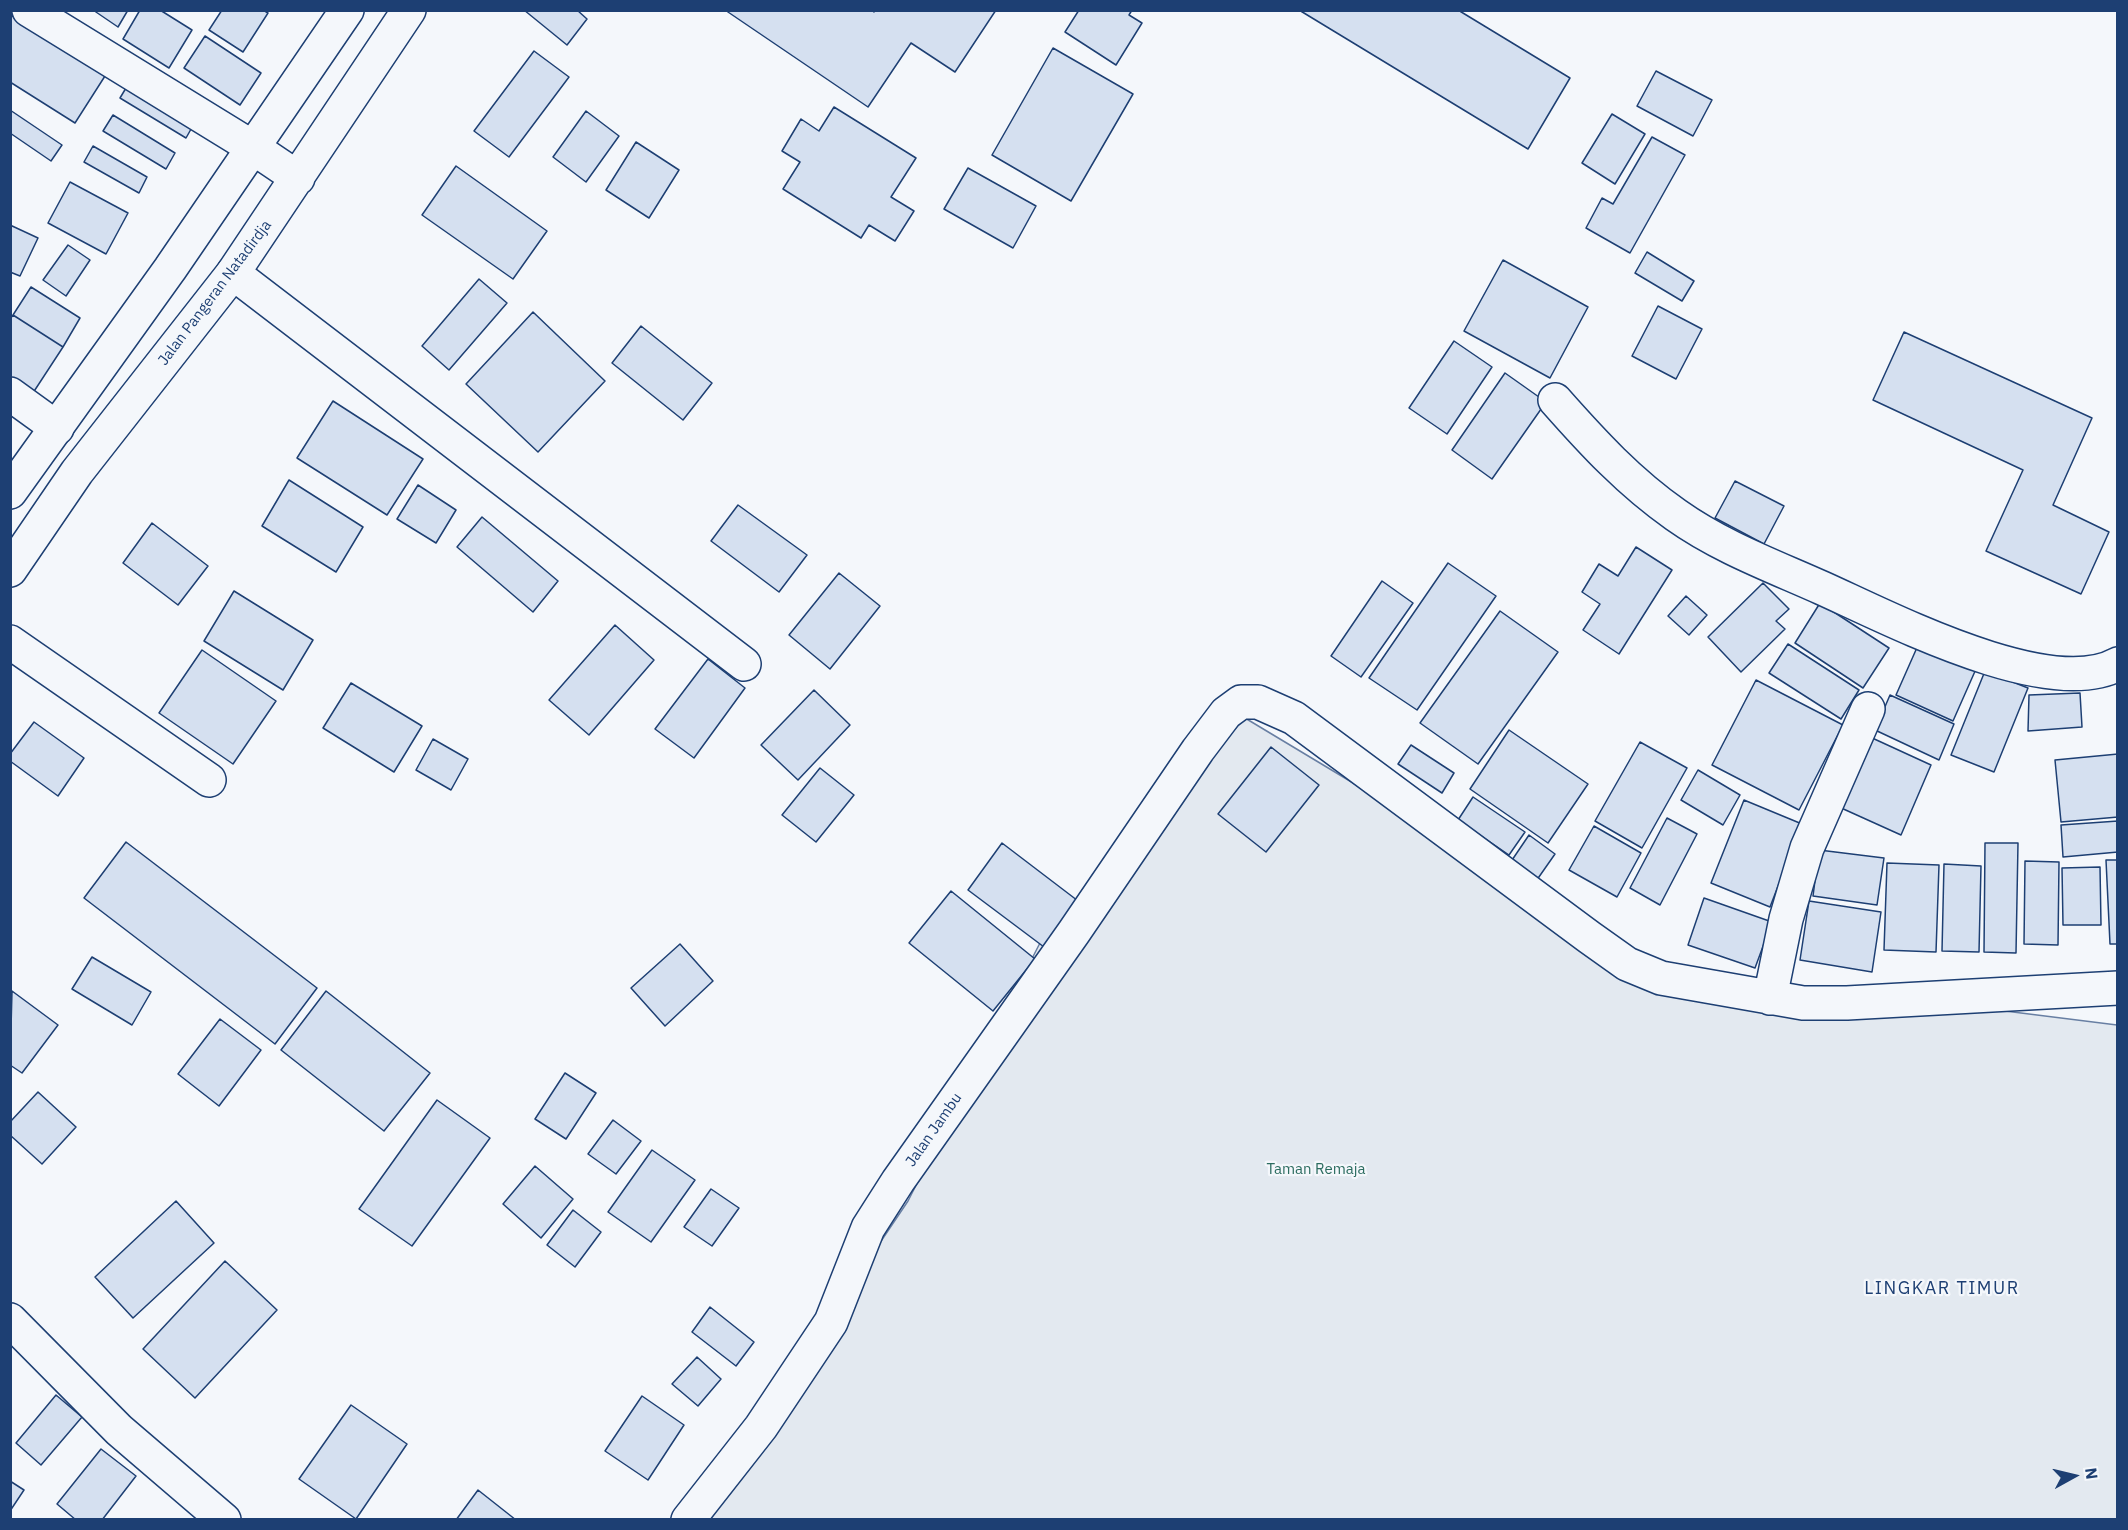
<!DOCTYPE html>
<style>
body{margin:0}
#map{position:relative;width:2128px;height:1530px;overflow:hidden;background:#f4f7fb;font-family:"IBM Plex Sans",sans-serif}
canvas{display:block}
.frame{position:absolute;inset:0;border:12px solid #1d3f73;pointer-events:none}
.north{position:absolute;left:2044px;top:1446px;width:60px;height:60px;-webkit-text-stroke:4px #f4f7fb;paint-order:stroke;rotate:82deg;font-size:16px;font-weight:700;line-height:24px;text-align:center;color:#1d3f73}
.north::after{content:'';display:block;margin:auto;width:21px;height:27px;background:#1d3f73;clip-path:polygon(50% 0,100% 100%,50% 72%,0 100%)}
</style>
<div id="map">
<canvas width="2128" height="1530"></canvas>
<div class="frame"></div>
<div class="north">N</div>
</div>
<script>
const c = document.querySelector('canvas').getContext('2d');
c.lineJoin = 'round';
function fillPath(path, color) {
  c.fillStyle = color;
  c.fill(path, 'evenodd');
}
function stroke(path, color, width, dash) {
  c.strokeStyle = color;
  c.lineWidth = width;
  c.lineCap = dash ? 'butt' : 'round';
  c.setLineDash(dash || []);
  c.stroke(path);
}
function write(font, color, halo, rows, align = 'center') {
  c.font = font + ' "IBM Plex Sans",sans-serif';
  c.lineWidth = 4.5;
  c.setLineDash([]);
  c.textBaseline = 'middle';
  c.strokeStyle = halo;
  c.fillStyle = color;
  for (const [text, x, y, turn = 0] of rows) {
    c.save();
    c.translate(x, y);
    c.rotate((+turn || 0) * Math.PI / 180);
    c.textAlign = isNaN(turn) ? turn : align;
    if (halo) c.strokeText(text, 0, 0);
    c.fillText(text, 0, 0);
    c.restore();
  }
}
const green = new Path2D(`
 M 1245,718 L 1661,968 L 2117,1025 L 2117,1519 L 677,1520 L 791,1375 L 908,1201 L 1042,939 Z`);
fillPath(green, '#e3e9f0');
stroke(green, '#687fa3', 1.5);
const building = new Path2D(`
 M 93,10 L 128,10 L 118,27 Z
 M 140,10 L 160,10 L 192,30 L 169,68 L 123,39 Z
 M 222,10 L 263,10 L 268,13 L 243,52 L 209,30 Z
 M 524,10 L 577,10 L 587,19 L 567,45 Z
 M 725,10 L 872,10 L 874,12 L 875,10 L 996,10 L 955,72 L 911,43 L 868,107 Z
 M 1079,10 L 1132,10 L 1129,15 L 1142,23 L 1116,65 L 1065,32 Z
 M 1299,10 L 1458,10 L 1570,78 L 1528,149 Z
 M 11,15 L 105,76 L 75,123 L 10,82 Z
 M 205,36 L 261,73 L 240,105 L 184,68 Z
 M 1053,48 L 1133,94 L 1071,201 L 992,155 Z
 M 534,51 L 569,77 L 509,157 L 474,131 Z
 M 1656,71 L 1712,100 L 1693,136 L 1637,106 Z
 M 129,83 L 195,122 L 186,138 L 120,98 Z
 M 834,107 L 916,158 L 891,197 L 914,211 L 895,241 L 869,225 L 861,238 L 783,189 L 800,162 L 782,151 L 801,119 L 819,131 Z
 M 10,110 L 62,145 L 51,161 L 10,133 Z
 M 586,111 L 619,136 L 586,182 L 553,157 Z
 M 1612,114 L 1645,134 L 1615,184 L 1582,163 Z
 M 113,115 L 175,153 L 166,169 L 103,131 Z
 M 1652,137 L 1685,155 L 1630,253 L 1586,228 L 1602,198 L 1613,204 Z
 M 636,142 L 679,170 L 649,218 L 606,190 Z
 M 93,146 L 147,177 L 139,193 L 84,162 Z
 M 456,166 L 547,231 L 513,279 L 422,215 Z
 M 968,168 L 1036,206 L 1013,248 L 944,209 Z
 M 70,182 L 128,213 L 106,254 L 48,223 Z
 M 10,225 L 38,238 L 20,276 L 10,272 Z
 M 68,245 L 90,260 L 66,296 L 43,280 Z
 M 1647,252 L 1694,281 L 1682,301 L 1635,273 Z
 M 1503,260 L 1588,307 L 1550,378 L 1464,331 Z
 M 479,279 L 507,303 L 449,370 L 422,346 Z
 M 31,287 L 80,318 L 63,347 L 13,315 Z
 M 1658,306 L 1702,329 L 1676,379 L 1632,356 Z
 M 533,312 L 605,381 L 538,452 L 466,384 Z
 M 13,315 L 63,347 L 29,399 L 10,387 L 10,319 Z
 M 641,326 L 712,383 L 683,420 L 612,363 Z
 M 1904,332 L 2092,418 L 2053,505 L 2109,532 L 2081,594 L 1986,551 L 2023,470 L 1873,400 Z
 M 1454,341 L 1492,367 L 1447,434 L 1409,408 Z
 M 1505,373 L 1546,402 L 1492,479 L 1452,450 Z
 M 333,401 L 423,459 L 387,515 L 297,458 Z
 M 289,480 L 363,527 L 336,572 L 262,526 Z
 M 1735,481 L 1784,506 L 1764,544 L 1715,518 Z
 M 418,485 L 456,510 L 436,543 L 397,519 Z
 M 738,505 L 807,555 L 779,592 L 711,541 Z
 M 482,517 L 558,581 L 533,612 L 457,547 Z
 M 152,523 L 208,566 L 178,605 L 123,563 Z
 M 1636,547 L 1672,570 L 1619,654 L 1583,630 L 1600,604 L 1582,592 L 1599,564 L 1618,576 Z
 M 1448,563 L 1496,596 L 1417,710 L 1369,678 Z
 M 839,573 L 880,606 L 830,669 L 789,635 Z
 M 1382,581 L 1413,603 L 1361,677 L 1331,656 Z
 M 1763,583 L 1789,609 L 1776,621 L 1785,629 L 1741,672 L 1708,637 Z
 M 234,591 L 313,640 L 283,690 L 204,641 Z
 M 1686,596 L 1707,615 L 1689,635 L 1668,616 Z
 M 1820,603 L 1889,648 L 1863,688 L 1795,643 Z
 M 1500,611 L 1558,652 L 1478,764 L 1420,723 Z
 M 615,625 L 654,660 L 589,735 L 549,700 Z
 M 1919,643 L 1976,669 L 1953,721 L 1896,695 Z
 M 1788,644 L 1859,690 L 1841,719 L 1769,673 Z
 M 202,650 L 276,701 L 233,764 L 159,713 Z
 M 708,659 L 745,688 L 694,758 L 655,729 Z
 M 1985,671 L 2028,688 L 1994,772 L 1951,755 Z
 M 1756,680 L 1843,725 L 1799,810 L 1712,765 Z
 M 351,683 L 422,726 L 394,772 L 323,728 Z
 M 814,690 L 850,725 L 798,780 L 761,745 Z
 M 2080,693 L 2082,727 L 2028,731 L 2029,695 Z
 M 1890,695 L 1954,724 L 1939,760 L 1875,730 Z
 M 34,722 L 84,758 L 58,796 L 10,761 L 10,754 Z
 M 1509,730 L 1588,784 L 1548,843 L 1470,789 Z
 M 1870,737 L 1931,765 L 1901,835 L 1839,807 Z
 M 433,739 L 468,759 L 451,790 L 416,770 Z
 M 1640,742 L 1687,768 L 1642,848 L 1595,821 Z
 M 1411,745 L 1454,773 L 1442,793 L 1398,764 Z
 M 1271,747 L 1319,785 L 1266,852 L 1218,814 Z
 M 2118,754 L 2118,817 L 2061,822 L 2055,760 Z
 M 820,768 L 854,795 L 816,842 L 782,815 Z
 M 1698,770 L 1740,795 L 1723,825 L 1681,800 Z
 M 1473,797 L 1525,832 L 1509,855 L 1458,820 Z
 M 1744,800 L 1802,824 L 1770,907 L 1711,883 Z
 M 1667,818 L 1697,834 L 1660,905 L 1630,888 Z
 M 2118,821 L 2118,852 L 2063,857 L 2061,825 Z
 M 1594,826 L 1641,853 L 1617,897 L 1569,870 Z
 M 1529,835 L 1555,854 L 1534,884 L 1508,866 Z
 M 126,842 L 317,988 L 275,1044 L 84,898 Z
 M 1002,843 L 1086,907 L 1052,953 L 968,890 Z
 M 1985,843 L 2018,843 L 2016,953 L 1984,952 Z
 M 1819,850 L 1884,858 L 1877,905 L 1813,896 Z
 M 2106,860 L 2118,860 L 2118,944 L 2110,944 Z
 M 2025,861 L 2059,862 L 2058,945 L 2024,944 Z
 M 1887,863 L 1939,865 L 1936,952 L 1884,950 Z
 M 1944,864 L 1981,866 L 1979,952 L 1942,951 Z
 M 2100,867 L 2101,925 L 2063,925 L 2062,868 Z
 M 951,891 L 1035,959 L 993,1011 L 909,943 Z
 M 1704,898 L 1772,922 L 1755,968 L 1688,945 Z
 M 1809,901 L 1881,912 L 1872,972 L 1800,960 Z
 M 680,944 L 713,981 L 665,1026 L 631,988 Z
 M 92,957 L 151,992 L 132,1025 L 72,989 Z
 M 12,991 L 58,1025 L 22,1073 L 10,1065 Z
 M 326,991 L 430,1073 L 384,1131 L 281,1050 Z
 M 220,1019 L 261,1050 L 219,1106 L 178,1074 Z
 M 565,1073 L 596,1093 L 566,1139 L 535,1119 Z
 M 38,1092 L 76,1127 L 42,1164 L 10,1135 L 10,1122 Z
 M 437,1100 L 490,1138 L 412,1246 L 359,1209 Z
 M 613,1120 L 641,1141 L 616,1174 L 588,1154 Z
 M 652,1150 L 695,1180 L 651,1242 L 608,1212 Z
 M 535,1166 L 573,1199 L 541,1238 L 503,1204 Z
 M 711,1189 L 739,1208 L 712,1246 L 684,1227 Z
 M 176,1201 L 214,1243 L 133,1318 L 95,1277 Z
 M 573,1210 L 601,1232 L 575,1267 L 547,1245 Z
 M 225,1261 L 277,1310 L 195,1398 L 143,1349 Z
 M 710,1307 L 754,1342 L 736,1366 L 692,1332 Z
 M 697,1357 L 721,1379 L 698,1406 L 672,1384 Z
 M 56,1395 L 82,1417 L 41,1465 L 16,1443 Z
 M 642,1396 L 684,1425 L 648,1480 L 605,1451 Z
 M 351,1405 L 407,1444 L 356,1519 L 299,1479 Z
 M 101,1449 L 136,1476 L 102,1520 L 76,1520 L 57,1504 Z
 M 10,1481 L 24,1490 L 10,1511 Z
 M 478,1490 L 516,1520 L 456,1520 Z`);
fillPath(building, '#d5e0f0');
stroke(building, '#1d3f73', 1.5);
const minor = new Path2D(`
 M 29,10 L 252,147
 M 233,273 L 744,664
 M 10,394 L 57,428
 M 1555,400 C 1593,443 1629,482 1676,515 C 1721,547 1773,566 1822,588 C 1889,618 2049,702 2118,664
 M 10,642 L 209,780
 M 1770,998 L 1786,919 L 1807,848 L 1868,709
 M 10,1320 L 119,1430 L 224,1520
 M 688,1520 L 761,1427 L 831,1322 L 868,1228 L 898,1181 L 1074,932 L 1198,750 L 1226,713 L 1241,702 L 1258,702 L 1294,718 L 1589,937 L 1627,964 L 1661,978 L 1803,1003 L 1847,1003 L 2118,988`);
const major = new Path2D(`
 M 252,147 L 298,178
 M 10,492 L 170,269 L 347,10
 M 10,570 L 77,472 L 233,273 L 409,10`);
stroke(minor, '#1d3f73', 36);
stroke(major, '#1d3f73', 36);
stroke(minor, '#f4f7fb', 33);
stroke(major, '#f4f7fb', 33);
write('15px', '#1d3f73', '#f4f7fb', [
 ["Jalan Pangeran Natadirdja",215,293,-53],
 ["Jalan Jambu",934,1130,-55]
]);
write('15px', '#2c6c60', '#f4f7fb', [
 ["Taman Remaja",1316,1170]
]);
c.letterSpacing = '1.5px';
write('18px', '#1d3f73', '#f4f7fb', [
 ["LINGKAR TIMUR",1942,1289]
]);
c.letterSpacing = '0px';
</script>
